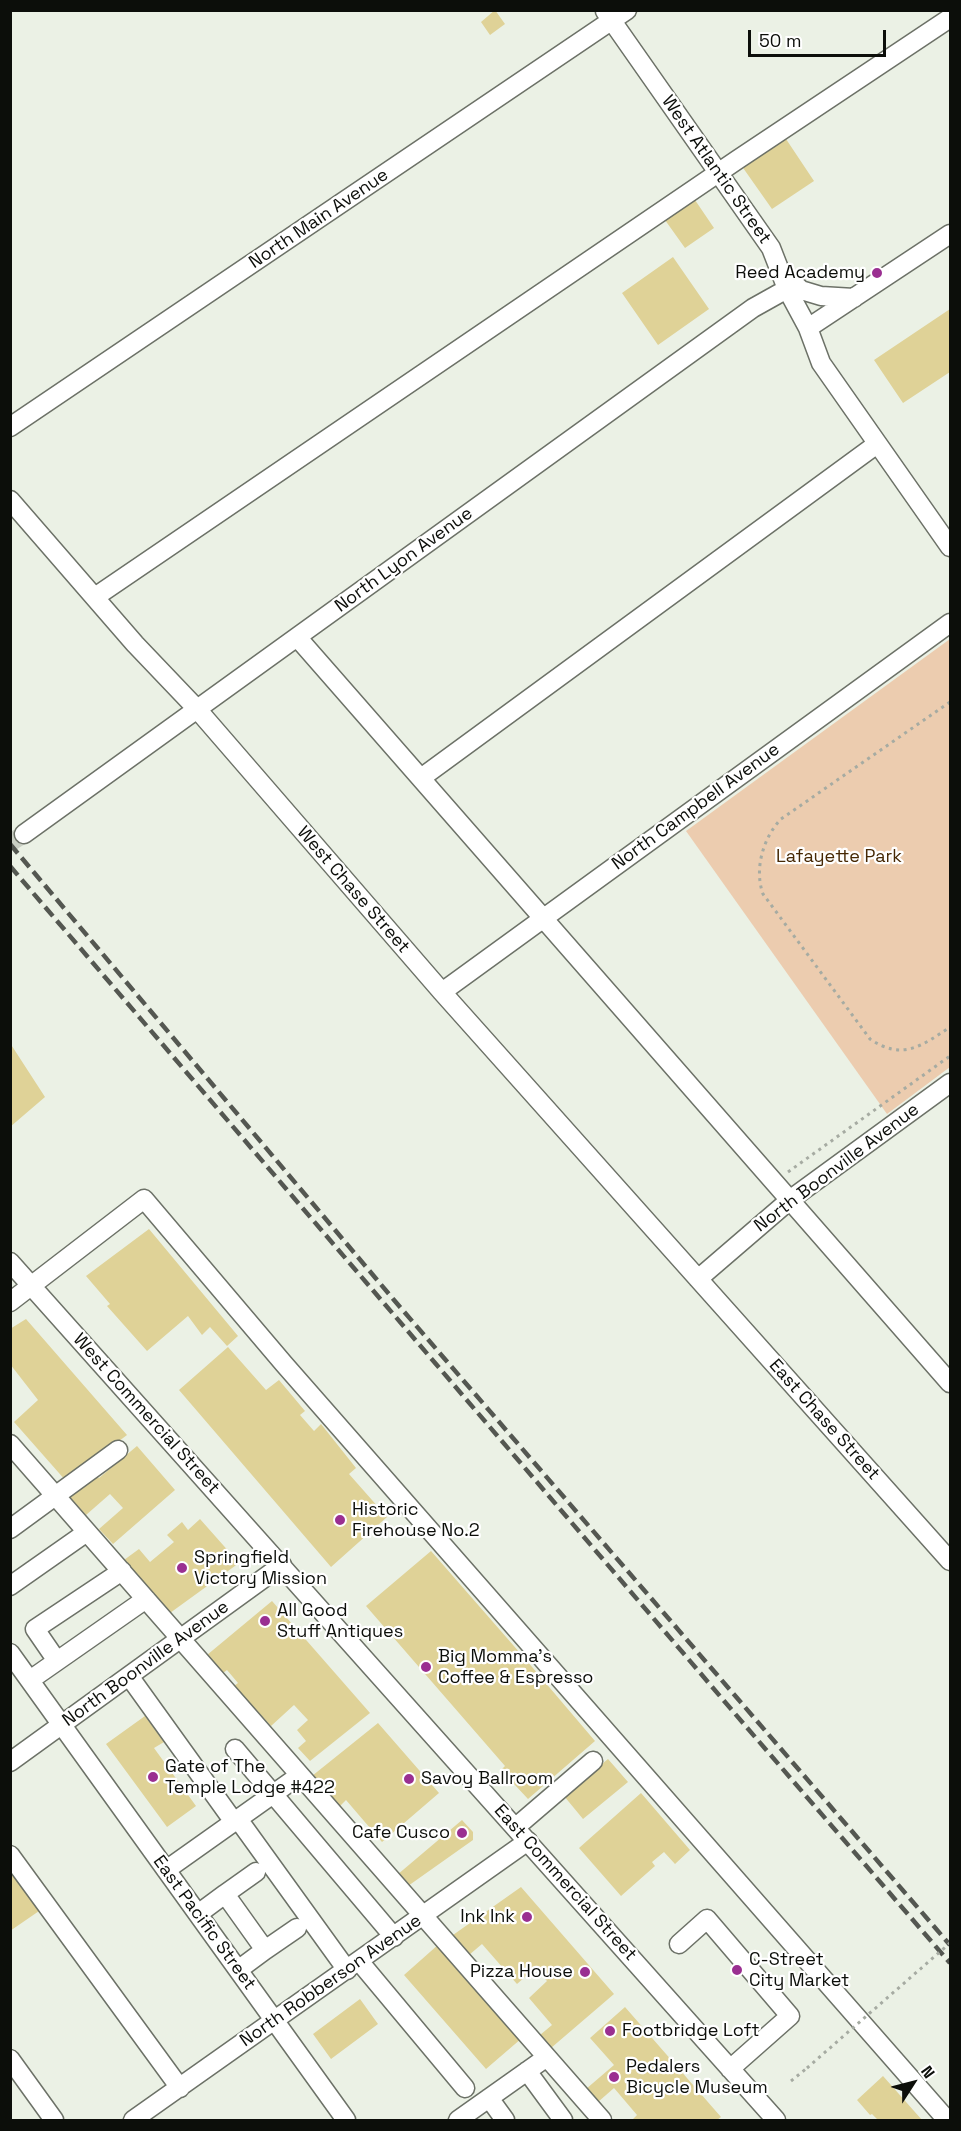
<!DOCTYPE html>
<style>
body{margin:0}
#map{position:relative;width:961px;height:2131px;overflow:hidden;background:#ebf1e5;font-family:"Space Grotesk",sans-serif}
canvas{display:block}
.frame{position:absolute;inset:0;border:12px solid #0c0e0a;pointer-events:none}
.north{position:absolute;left:883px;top:2053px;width:60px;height:60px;-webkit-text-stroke:4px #fff;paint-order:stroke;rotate:54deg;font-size:16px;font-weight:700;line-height:24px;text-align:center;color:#0c0e0a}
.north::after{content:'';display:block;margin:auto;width:21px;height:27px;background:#0c0e0a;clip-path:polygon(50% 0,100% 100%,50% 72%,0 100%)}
.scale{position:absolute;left:748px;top:30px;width:138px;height:27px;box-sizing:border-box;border:3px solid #0c0e0a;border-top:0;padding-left:8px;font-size:18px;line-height:21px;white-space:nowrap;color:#0c0e0a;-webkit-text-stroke:4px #fff;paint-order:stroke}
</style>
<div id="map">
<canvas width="961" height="2131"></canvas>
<div class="frame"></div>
<div class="north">N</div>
<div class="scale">50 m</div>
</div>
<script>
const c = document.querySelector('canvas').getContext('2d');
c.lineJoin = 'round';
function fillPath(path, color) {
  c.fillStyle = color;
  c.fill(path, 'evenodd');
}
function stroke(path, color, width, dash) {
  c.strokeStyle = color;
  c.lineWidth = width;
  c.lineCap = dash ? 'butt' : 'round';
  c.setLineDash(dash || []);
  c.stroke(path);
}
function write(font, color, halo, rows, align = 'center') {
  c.font = font + ' "Space Grotesk",sans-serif';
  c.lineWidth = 4.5;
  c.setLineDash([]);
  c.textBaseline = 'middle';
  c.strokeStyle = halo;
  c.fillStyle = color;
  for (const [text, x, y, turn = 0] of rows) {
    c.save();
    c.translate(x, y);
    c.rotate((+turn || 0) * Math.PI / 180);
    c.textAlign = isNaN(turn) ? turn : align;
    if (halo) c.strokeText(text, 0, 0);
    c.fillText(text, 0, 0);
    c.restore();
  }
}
fillPath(new Path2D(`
 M 950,639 L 950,1067 L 887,1114 L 686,831 Z`), '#ecccaf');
fillPath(new Path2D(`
 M 495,10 L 505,24 L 490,35 L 481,22 Z
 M 784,136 L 814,181 L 772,209 L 741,165 Z
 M 695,200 L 714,228 L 685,248 L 665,220 Z
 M 673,257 L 709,309 L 658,345 L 622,293 Z
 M 950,309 L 950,372 L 903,403 L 874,360 Z
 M 10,1043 L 45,1097 L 10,1127 Z
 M 149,1229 L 238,1336 L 227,1346 L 210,1327 L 202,1335 L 188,1316 L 147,1351 L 107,1306 L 110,1304 L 86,1276 Z
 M 26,1319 L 127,1435 L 66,1481 L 14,1422 L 38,1400 L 10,1364 L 10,1329 Z
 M 228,1347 L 266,1390 L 279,1380 L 305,1411 L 300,1415 L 314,1431 L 321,1424 L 356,1468 L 349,1474 L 387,1517 L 331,1567 L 179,1390 Z
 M 137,1446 L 175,1490 L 113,1544 L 99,1529 L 123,1508 L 110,1494 L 86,1515 L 68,1495 L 96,1475 L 99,1478 Z
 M 200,1519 L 239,1563 L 170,1613 L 165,1611 L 134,1576 L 137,1574 L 124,1560 L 139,1549 L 150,1562 L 174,1542 L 167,1535 L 182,1522 L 188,1530 Z
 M 431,1551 L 527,1661 L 595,1741 L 528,1799 L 501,1770 L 505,1766 L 366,1606 Z
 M 272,1601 L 370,1713 L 310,1761 L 298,1748 L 306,1741 L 297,1730 L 308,1720 L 294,1705 L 271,1726 L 234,1686 L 238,1683 L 227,1670 L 223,1673 L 207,1655 Z
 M 145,1716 L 164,1742 L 154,1748 L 196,1806 L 167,1827 L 106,1744 Z
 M 378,1723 L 439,1793 L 382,1842 L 346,1800 L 339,1807 L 312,1776 Z
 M 608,1759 L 628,1782 L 583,1819 L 564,1796 Z
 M 641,1793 L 690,1850 L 675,1864 L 664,1852 L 652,1862 L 655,1866 L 621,1896 L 579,1848 Z
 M 462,1820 L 473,1832 L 473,1840 L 408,1886 L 397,1875 Z
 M 10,1867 L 42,1909 L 10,1931 Z
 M 521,1887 L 614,1994 L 551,2048 L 540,2035 L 552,2025 L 529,1998 L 547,1981 L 535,1968 L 517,1984 L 482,1944 L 469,1955 L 453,1935 Z
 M 439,1944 L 522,2038 L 486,2069 L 404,1975 Z
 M 360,1999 L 378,2024 L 331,2059 L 313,2034 Z
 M 625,2007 L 721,2117 L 717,2120 L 632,2120 L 637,2115 L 614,2088 L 598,2102 L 586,2089 L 614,2065 L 590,2038 Z
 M 883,2076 L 922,2120 L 878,2120 L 872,2114 L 870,2115 L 857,2100 Z`), '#dfd297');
stroke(new Path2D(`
 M 10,843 L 24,834`), '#cacfc4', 18, [18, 9]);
const minor = new Path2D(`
 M 605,11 L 771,248 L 787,289 L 808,328 L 821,363 L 950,547
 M 785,275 L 801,290 L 821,296 L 854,298
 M 808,328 L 950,234
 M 10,427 L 627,10
 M 10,500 L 135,644 L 197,709 L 442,992 L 950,1561
 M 95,597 L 737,160 L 950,18
 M 297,637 L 950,1383
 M 421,778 L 877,444
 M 24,834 L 753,308 L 787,289
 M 442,992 L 950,623
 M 10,1262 L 776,2120
 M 698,1279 L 791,1199 L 950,1083
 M 10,1302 L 144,1199 L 284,1364 L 947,2120
 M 10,1444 L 602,2120
 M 10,1529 L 118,1450
 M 10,1586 L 87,1532
 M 10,1653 L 346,2120
 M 57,1661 L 35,1629 L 122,1571
 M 129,1676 L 234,1822
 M 30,1680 L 146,1599
 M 235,1749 L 394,1937
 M 10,1762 L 282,1565
 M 238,1819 L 347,1970
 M 516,1827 L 593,1761
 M 10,1855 L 180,2088
 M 166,1870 L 300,1775
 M 225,1894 L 256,1872
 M 198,1914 L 225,1894 L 265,1950 L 238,1970
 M 679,1944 L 707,1919 L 790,2016 L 730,2069
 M 265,1950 L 297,1928
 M 359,1961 L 465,2088
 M 10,2059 L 54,2120
 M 527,2071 L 563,2120
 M 489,2098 L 505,2120
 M 133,2120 L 528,1841
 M 458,2120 L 547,2057`);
stroke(minor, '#6c7167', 21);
stroke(new Path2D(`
 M 949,597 L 950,597
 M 950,702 L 781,819 C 763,838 754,869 763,894 L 870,1039 C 902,1061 922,1046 950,1027
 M 788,1172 L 950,1056
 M 791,2081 L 807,2068`), '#a6aba2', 3, [3, 4.5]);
stroke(minor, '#fff', 18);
stroke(new Path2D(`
 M 10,844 L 394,1300 L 950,1945
 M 10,866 L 743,1723 L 950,1963`), '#545751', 4.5, [12, 6]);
stroke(new Path2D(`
 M 807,2068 L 950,1943`), '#a6aba2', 3, [3, 4.5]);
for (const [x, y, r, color] of [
 [877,273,6,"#9a2f91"],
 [340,1520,6,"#9a2f91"],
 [182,1568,6,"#9a2f91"],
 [265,1621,6,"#9a2f91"],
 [426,1667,6,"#9a2f91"],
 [153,1777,6,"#9a2f91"],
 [409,1779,6,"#9a2f91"],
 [462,1833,6,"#9a2f91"],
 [527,1917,6,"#9a2f91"],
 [737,1970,6,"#9a2f91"],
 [585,1972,6,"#9a2f91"],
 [610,2031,6,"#9a2f91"],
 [614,2077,6,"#9a2f91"]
]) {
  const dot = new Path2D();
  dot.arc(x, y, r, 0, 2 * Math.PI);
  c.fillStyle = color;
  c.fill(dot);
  stroke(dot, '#fff', 2);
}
write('18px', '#0c0e0a', '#fff', [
 ["West Atlantic Street",716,170,55],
 ["North Main Avenue",319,219,-34],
 ["North Lyon Avenue",404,560,-36],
 ["North Campbell Avenue",696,807,-36],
 ["West Chase Street",353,890,49],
 ["North Boonville Avenue",837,1168,-37],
 ["West Commercial Street",146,1414,48],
 ["East Chase Street",824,1420,48],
 ["North Boonville Avenue",146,1664,-36],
 ["East Commercial Street",565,1883,48],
 ["East Pacific Street",204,1923,54],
 ["North Robberson Avenue",331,1981,-35]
]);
write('18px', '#0c0e0a', '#fff', [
 ["Reed Academy",865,273,"right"],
 ["Historic",352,1510],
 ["Firehouse No.2",352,1531],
 ["Springfield",194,1558],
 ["Victory Mission",194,1579],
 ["All Good",277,1611],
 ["Stuff Antiques",277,1632],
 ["Big Momma's",438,1657],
 ["Coffee & Espresso",438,1678],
 ["Gate of The",165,1767],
 ["Temple Lodge #422",165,1788],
 ["Savoy Ballroom",421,1779],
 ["Cafe Cusco",450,1833,"right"],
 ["Ink Ink",515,1917,"right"],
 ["C-Street",749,1960],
 ["City Market",749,1981],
 ["Pizza House",573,1972,"right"],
 ["Footbridge Loft",622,2031],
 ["Pedalers",626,2067],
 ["Bicycle Museum",626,2088]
], 'left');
write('18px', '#462804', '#fff', [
 ["Lafayette Park",839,857]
]);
</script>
